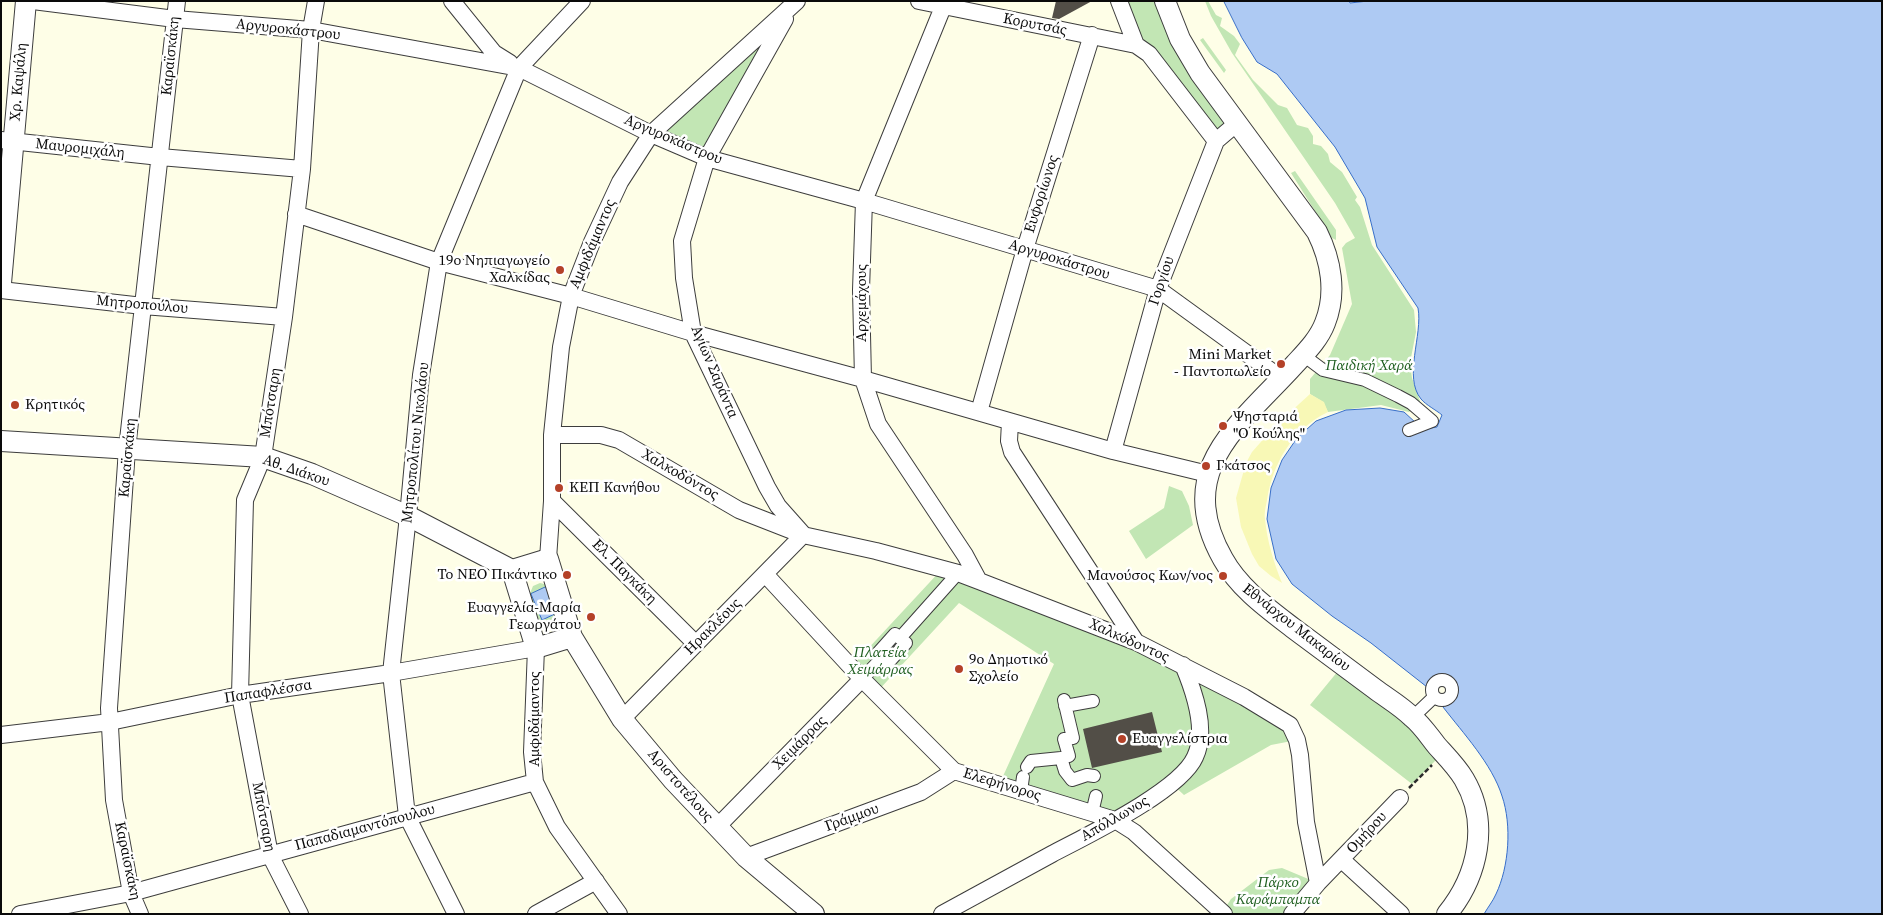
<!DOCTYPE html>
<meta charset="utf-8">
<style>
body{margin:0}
#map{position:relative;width:1883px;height:915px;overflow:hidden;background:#fefee7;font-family:"Source Serif 4",serif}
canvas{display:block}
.frame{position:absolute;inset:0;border:2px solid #0a0a0a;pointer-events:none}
</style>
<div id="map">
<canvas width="1883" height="915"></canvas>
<div class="frame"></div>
</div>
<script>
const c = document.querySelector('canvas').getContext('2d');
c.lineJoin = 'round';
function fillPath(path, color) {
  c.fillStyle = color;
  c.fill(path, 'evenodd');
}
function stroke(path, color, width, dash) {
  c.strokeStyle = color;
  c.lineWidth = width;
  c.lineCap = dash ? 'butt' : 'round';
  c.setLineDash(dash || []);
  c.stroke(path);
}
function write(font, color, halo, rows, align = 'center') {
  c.font = font + ' "Source Serif 4",serif';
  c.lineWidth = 5;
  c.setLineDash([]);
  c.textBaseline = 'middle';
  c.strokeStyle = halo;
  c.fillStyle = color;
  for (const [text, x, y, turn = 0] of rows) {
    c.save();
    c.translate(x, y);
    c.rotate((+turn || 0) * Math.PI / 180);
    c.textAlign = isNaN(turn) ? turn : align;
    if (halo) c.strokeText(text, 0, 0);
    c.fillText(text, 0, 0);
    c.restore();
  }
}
fillPath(new Path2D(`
 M 1119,1 L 1165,1 L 1236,124 L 1216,141 L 1149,54 Z
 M 1205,1 L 1208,1 L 1216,15 L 1222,18 L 1220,26 L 1234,36 L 1240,44 L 1235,55 L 1253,80 L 1278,105 L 1287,108 L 1297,125 L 1308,128 L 1313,136 L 1313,144 L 1321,146 L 1328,154 L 1330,162 L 1342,172 L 1357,197 L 1355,200 L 1360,207 L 1372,245 L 1414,310 L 1416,332 L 1410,363 L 1412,378 L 1420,401 L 1409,412 L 1381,405 L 1328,412 L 1323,402 L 1310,394 L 1310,379 L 1330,355 L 1352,304 L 1342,248 L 1346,243 L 1355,238 L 1335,203 L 1232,53 L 1211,16 Z
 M 792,7 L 707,158 L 651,134 Z
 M 1203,38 L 1226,70 L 1224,73 L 1200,40 Z
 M 1295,171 L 1336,230 L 1336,240 L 1332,238 L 1291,173 Z
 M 1169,486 L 1182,491 L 1189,506 L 1193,525 L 1146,559 L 1129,531 L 1164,508 Z
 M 942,569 L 958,573 L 1244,697 L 1297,740 L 1271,745 L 1184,795 L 1171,783 L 1115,820 L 999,785 L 1054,664 L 959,603 L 876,693 L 851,667 Z
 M 540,583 L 548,585 L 558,621 L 551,625 L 540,622 L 529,596 L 533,586 Z
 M 1343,665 L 1443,753 L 1412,784 L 1310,705 Z
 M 1282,868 L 1318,883 L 1292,914 L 1221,914 L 1231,899 L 1269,870 Z`), '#c2e6b4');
fillPath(new Path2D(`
 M 1310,394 L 1324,402 L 1328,412 C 1293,429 1273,462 1267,500 C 1266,506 1264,513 1265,519 C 1267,541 1274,563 1282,583 L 1271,576 L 1259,566 L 1252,554 L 1241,527 L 1236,498 L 1246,463 L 1252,452 L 1275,426 Z`), '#f8f8b6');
const water = new Path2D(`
 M 1224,1 L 1349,1 L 1350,3 L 1368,1 L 1882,1 L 1882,914 L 1484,914 C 1488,907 1493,901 1496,894 C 1509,867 1512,825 1502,796 C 1492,764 1463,733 1443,707 L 1455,695 C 1456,671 1439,673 1427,687 L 1371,643 L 1332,616 L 1292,584 L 1276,559 L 1267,519 L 1271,488 L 1282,460 L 1297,438 L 1316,421 L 1346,410 L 1380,408 L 1404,412 L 1416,423 L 1407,432 L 1437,427 L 1442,415 C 1436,410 1426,405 1421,399 C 1403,377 1423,335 1418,308 L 1377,247 L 1365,198 L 1335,147 L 1277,74 L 1257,62 L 1242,38 Z
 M 546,587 L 557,613 L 542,620 L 531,594 Z`);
fillPath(water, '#aecaf3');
stroke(water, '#386ec8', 1);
fillPath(new Path2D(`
 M 1056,1 L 1092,1 L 1059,19 L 1052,18 Z
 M 1152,712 L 1162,752 L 1092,768 L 1083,729 Z`), '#524e47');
const pedestrian = new Path2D(`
 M 1303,355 L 1323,370 L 1365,380 L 1398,396 L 1411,403 L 1432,421 L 1409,430
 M 895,634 L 906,643 L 888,663 L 878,653 Z
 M 900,638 L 958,573
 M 862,679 L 882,658
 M1432 690a10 10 0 1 1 20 0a10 10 0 1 1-20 0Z
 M 1064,700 L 1073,738 L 1064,739 L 1069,756 L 1061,758 L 1065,771 L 1072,780 L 1087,775 L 1094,776
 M 1065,706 L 1093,701
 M 1413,717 L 1434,697
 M 1027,767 L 1031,761 L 1061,758
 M 1021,791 L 1023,777
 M 1092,813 L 1096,796`);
const minor = new Path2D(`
 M 33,1 L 175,19 L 311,30 L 519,68 L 651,134 L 707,158 L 864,201 L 1158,289 L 1282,379
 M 452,1 L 494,53 L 510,63
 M 919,1 L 1136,45 L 1149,54 L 1216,141
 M 1119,1 L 1136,45
 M 943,7 L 864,201 L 861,290 L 863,379 L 878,424 L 965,555 L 979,581
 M 785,19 L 707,158 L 682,241 L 684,278 L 693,333 L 767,487 L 778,506 L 802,533
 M 1,140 L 160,157 L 302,169
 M 296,214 L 439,262 L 571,296 L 693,333 L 863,379 L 1113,451 L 1208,474
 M 1,290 L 143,306 L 284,317
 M 979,412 L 1025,249 L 1092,35
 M 1010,422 L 1009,441 L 1012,452 L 1136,642
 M 552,435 L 601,435 L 619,440 L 739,510 L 803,535 L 876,551 L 958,573 L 979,581 L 1136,642 L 1244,697 L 1290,725 L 1297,740 L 1300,755 L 1306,822 L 1318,883
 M 1113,451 L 1158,289 L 1216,141 L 1236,124
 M 552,501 L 696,644
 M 548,559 L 552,501 L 552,435 L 561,347 L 571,296 L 592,242 L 620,182 L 651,134 L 797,1
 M 765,574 L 862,679 L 954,771 L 1115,820 L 1134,832 L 1224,914
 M 622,719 L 803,535
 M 1,735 L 110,722 L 240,695 L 391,673 L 536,648 L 532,752 L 535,782 L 557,827 L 619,914
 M 717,827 L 862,679
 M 746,857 L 921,792 L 954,771
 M 1342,860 L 1401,914
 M 20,914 L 131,893 L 535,782
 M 140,914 L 131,893 L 114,800 L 109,708 L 127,449 L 177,1
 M 300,914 L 270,855 L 240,695 L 245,500 L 263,457 L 284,317 L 302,169 L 311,30 L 316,1
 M 456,914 L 407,816 L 391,673 L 408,516 L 421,375 L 439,262 L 519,68 L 582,1
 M 536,914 L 596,881
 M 942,914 C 978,894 1015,874 1052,854 C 1086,836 1180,791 1195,757 C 1208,730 1194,691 1183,665
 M 1292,914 L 1318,883 L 1400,798`);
const tertiary = new Path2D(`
 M 1165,1 L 1180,39 L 1200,73 L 1317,232 C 1331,260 1337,293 1325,323 C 1319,339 1306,352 1295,364 C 1240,425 1172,469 1223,559 C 1239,588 1267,608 1293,628 C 1320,648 1347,668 1375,689 C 1387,698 1401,706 1412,717 C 1422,725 1429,736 1437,746 C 1446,756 1457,767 1464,779 C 1490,823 1478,876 1447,914
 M 1,283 L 26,1
 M 1,441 L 263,457 L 312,474 L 408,516 L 512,570
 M 548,559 L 572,637 L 536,648 L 512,570 Z
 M 572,637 L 622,719 L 673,780 L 746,857 L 814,914`);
stroke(pedestrian, '#3d3d3d', 14);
stroke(minor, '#3d3d3d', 18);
stroke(tertiary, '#3d3d3d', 22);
stroke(new Path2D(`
 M 1409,788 L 1432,765`), '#2c2c2c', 2.5, [5, 2.5]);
stroke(pedestrian, '#fff', 12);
stroke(minor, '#fff', 16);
stroke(tertiary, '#fff', 20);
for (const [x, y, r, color] of [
 [560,270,5,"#b44128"],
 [1281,364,5,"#b44128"],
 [15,405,5,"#b44128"],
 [1223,426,5,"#b44128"],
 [1206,466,5,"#b44128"],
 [559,488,5,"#b44128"],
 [567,575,5,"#b44128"],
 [1223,576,5,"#b44128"],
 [591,617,5,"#b44128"],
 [959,669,5,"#b44128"],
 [1122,739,5,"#b44128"]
]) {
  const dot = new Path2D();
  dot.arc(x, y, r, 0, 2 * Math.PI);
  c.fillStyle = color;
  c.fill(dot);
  stroke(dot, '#fff', 2);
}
write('15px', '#0a0a0a', '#fff', [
 ["Κορυτσάς",1035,25,11],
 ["Αργυροκάστρου",288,30,6],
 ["Καραϊσκάκη",171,56,-84],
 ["Χρ. Καψάλη",19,82,-85],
 ["Αργυροκάστρου",673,140,23],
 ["Μαυρομιχάλη",80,149,6],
 ["Ευφορίωνος",1042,194,-72],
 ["Αμφιδάμαντος",593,244,-67],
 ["Αργυροκάστρου",1059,260,17],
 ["Γοργίου",1162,281,-71],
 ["Αρχεμάχους",862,303,-90],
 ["Μητροπούλου",142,305,5],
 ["Αγίων Σαράντα",714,372,67],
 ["Μπότσαρη",271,403,-81],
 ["Μητροπολίτου Νικολάου",416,443,-84],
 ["Καραϊσκάκη",128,458,-85],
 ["Αθ. Διάκου",296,471,19],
 ["Χαλκοδόντος",680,475,30],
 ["Ελ. Παγκάκη",624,572,45],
 ["Ηρακλέους",713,627,-45],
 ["Εθνάρχου Μακαρίου",1296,628,38],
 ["Χαλκόδοντος",1129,641,24],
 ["Παπαφλέσσα",268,692,-9],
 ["Αμφιδάμαντος",535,719,-90],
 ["Χειμάρρας",800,743,-45],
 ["Ελεφήνορος",1002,785,17],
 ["Αριστοτέλους",680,786,49],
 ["Μπότσαρη",263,817,79],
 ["Γράμμου",852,818,-20],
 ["Απόλλωνος",1115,819,-30],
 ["Παπαδιαμαντόπουλου",365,828,-15],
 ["Ομήρου",1367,833,-47],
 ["Καραϊσκάκη",127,861,78]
]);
write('15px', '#0a0a0a', '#fff', [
 ["19ο Νηπιαγωγείο",550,261,"right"],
 ["Χαλκίδας",550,278,"right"],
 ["Mini Market",1271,355,"right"],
 ["- Παντοπωλείο",1271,372,"right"],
 ["Κρητικός",25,405],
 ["Ψησταριά",1233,417],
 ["\"Ο Κούλης\"",1233,434],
 ["Γκάτσος",1216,466],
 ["ΚΕΠ Κανήθου",569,488],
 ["Το ΝΕΟ Πικάντικο",557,575,"right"],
 ["Μανούσος Κων/νος",1213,576,"right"],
 ["Ευαγγελία-Μαρία",581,608,"right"],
 ["Γεωργάτου",581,625,"right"],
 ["9ο Δημοτικό",969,660],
 ["Σχολείο",969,677],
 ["Ευαγγελίστρια",1132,739]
], 'left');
write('italic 15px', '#1e5e1f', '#fff', [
 ["Παιδική Χαρά",1369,366],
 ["Πλατεία",880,653],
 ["Χειμάρρας",880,670],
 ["Πάρκο",1278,883],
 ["Καράμπαμπα",1278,900]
]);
</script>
